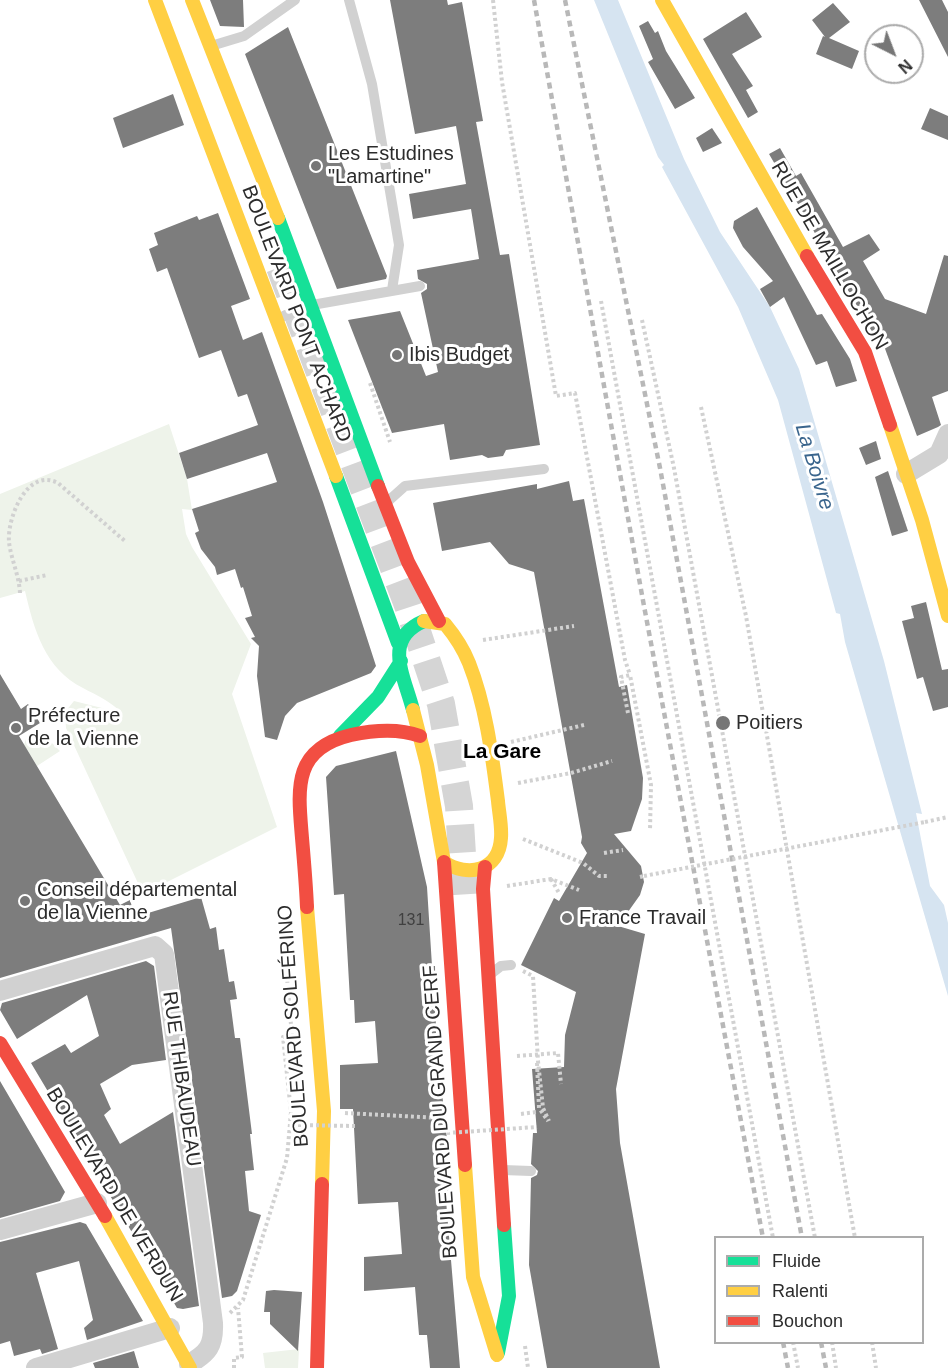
<!DOCTYPE html>
<meta charset="utf-8">
<style>
body{margin:0}
#map{position:relative;width:948px;height:1368px;overflow:hidden;background:#fff;font-family:Helvetica,sans-serif}
canvas{display:block}
.legend{position:absolute;left:714px;top:1236px;width:210px;height:108px;box-sizing:border-box;background:#fff;border:2px solid #ababab;margin:0;padding:8px 10px;list-style:none;font-size:18px;color:#2c2c2c}
.legend li{display:flex;align-items:center;gap:12px;height:30px}
.legend b{width:30px;border:2px solid #ababab}
.north{position:absolute;left:864px;top:24px;width:60px;height:60px;box-sizing:border-box;background:#fff;border:2px solid #ababab;border-radius:50%;rotate:138deg;font-size:16px;font-weight:700;line-height:24px;text-align:center;color:#2c2c2c}
.north::after{content:'';display:block;margin:auto;width:21px;height:27px;background:#767676;clip-path:polygon(50% 0,100% 100%,50% 72%,0 100%)}
</style>
<div id="map">
<canvas width="948" height="1368"></canvas>
<ul class="legend">
<li><b style="height:8px;background:#16e098"></b>Fluide</li>
<li><b style="height:8px;background:#ffcf43"></b>Ralenti</li>
<li><b style="height:8px;background:#f24e42"></b>Bouchon</li>
</ul>
<div class="north">N</div>
</div>
<script>
const c = document.querySelector('canvas').getContext('2d');
c.lineJoin = 'round';
function fillPath(path, color) {
  c.fillStyle = color;
  c.fill(path, 'evenodd');
}
function stroke(path, color, width, dash) {
  c.strokeStyle = color;
  c.lineWidth = width;
  c.lineCap = dash ? 'butt' : 'round';
  c.setLineDash(dash || []);
  c.stroke(path);
}
function write(font, color, halo, rows, align = 'center') {
  c.font = font + ' Helvetica,sans-serif';
  c.lineWidth = 6;
  c.setLineDash([]);
  c.textBaseline = 'middle';
  c.strokeStyle = halo;
  c.fillStyle = color;
  for (const [text, x, y, turn = 0] of rows) {
    c.save();
    c.translate(x, y);
    c.rotate((+turn || 0) * Math.PI / 180);
    c.textAlign = isNaN(turn) ? turn : align;
    if (halo) c.strokeText(text, 0, 0);
    c.fillText(text, 0, 0);
    c.restore();
  }
}
fillPath(new Path2D(`
 M 169,424 L 187,479 L 192,510 L 182,509 L 186,534 L 192,547 L 251,644 L 232,694 L 277,827 L 143,894 L 66,728 L 65,712 L 74,701 L 122,713 C 110,701 98,696 83,688 C 45,669 34,630 25,591 L 0,598 L 0,494 Z
 M 36,734 L 50,741 L 60,751 L 37,766 L 24,745 L 27,736 Z
 M 299,1349 L 298,1368 L 265,1368 L 263,1353 Z`), '#eef3ea');
fillPath(new Path2D(`
 M 594,0 L 618,0 L 684,159 L 720,232 L 770,307 L 799,369 L 884,661 L 922,814 L 916,813 L 930,886 L 944,905 L 948,923 L 948,996 L 845,642 L 840,614 L 836,613 L 778,400 L 738,307 L 662,167 L 664,165 L 658,157 Z`), '#d6e4f1');
fillPath(new Path2D(`
 M 210,0 L 243,0 L 244,27 L 220,26 Z
 M 390,0 L 447,0 L 448,5 L 462,2 L 483,121 L 476,122 L 500,255 L 509,254 L 540,445 L 506,450 L 503,456 L 488,458 L 482,455 L 450,460 L 444,424 L 392,433 L 348,320 L 400,311 L 426,376 L 438,372 L 421,293 L 427,289 L 427,284 L 418,279 L 417,270 L 479,259 L 471,209 L 413,219 L 409,194 L 466,184 L 456,126 L 415,134 Z
 M 919,0 L 942,0 L 948,12 L 948,57 Z
 M 833,3 L 850,22 L 829,38 L 859,51 L 852,69 L 816,54 L 823,36 L 825,37 L 812,20 Z
 M 746,12 L 762,37 L 732,54 L 753,86 L 746,90 L 758,112 L 748,118 L 703,39 Z
 M 648,21 L 655,33 L 658,31 L 666,51 L 695,98 L 675,109 L 648,62 L 653,59 L 639,26 Z
 M 288,27 L 387,276 L 386,279 L 337,289 L 245,54 Z
 M 173,94 L 184,125 L 123,148 L 113,118 Z
 M 930,108 L 948,116 L 948,140 L 921,129 Z
 M 712,128 L 722,143 L 703,152 L 696,138 Z
 M 780,148 L 796,176 L 801,173 L 843,247 L 869,234 L 880,250 L 863,261 L 885,299 L 926,314 L 944,255 L 948,256 L 948,391 L 932,397 L 941,425 L 938,427 L 917,436 L 880,335 L 878,342 L 769,154 Z
 M 757,207 L 817,315 L 822,314 L 850,359 L 857,381 L 836,387 L 827,361 L 816,365 L 784,297 L 770,307 L 760,289 L 773,281 L 743,247 L 733,228 L 734,221 Z
 M 218,213 L 250,299 L 231,306 L 243,340 L 262,332 L 323,502 L 376,666 L 371,673 L 297,703 L 285,716 L 277,740 L 265,737 L 257,676 L 259,646 L 251,638 L 255,637 L 245,618 L 252,616 L 243,587 L 241,588 L 235,569 L 217,575 L 215,567 L 201,549 L 195,533 L 199,531 L 192,509 L 277,482 L 267,453 L 187,479 L 179,453 L 258,425 L 247,394 L 238,397 L 221,350 L 199,358 L 167,268 L 157,272 L 149,249 L 158,245 L 154,233 L 197,216 L 199,220 Z
 M 876,441 L 881,459 L 866,465 L 859,448 Z
 M 888,471 L 908,531 L 892,536 L 875,477 Z
 M 569,481 L 573,501 L 584,499 L 619,687 L 627,685 L 643,778 L 642,799 L 631,831 L 614,834 L 641,866 L 644,882 L 640,895 L 618,926 L 645,934 L 616,1089 L 620,1143 L 660,1368 L 547,1368 L 529,1265 L 531,1178 L 537,1175 L 538,1171 L 531,1164 L 533,1133 L 537,1133 L 532,1069 L 564,1067 L 565,1035 L 576,992 L 521,965 L 554,898 L 559,901 L 587,853 L 581,843 L 582,837 L 534,572 L 509,564 L 490,542 L 442,551 L 433,503 L 537,484 L 537,489 Z
 M 926,602 L 942,670 L 948,669 L 948,707 L 933,711 L 923,677 L 917,679 L 902,621 L 914,618 L 911,606 Z
 M 0,674 L 21,709 L 28,704 L 40,723 L 19,736 L 120,905 L 130,900 L 135,917 L 201,897 L 210,929 L 216,927 L 219,950 L 224,949 L 229,982 L 234,981 L 237,999 L 230,1000 L 235,1038 L 240,1038 L 252,1134 L 250,1134 L 254,1170 L 245,1171 L 249,1211 L 261,1215 L 237,1291 L 232,1296 L 222,1298 L 171,928 L 0,978 Z
 M 396,751 L 427,887 L 432,966 L 435,966 L 436,1034 L 447,1140 L 450,1200 L 446,1200 L 460,1368 L 430,1368 L 427,1335 L 419,1335 L 415,1287 L 364,1291 L 364,1257 L 402,1254 L 398,1202 L 358,1204 L 353,1109 L 340,1109 L 340,1065 L 378,1063 L 375,1021 L 355,1023 L 354,1000 L 350,1000 L 344,894 L 334,895 L 326,777 L 336,766 Z
 M 146,961 L 154,966 L 166,1060 L 132,1065 L 100,1084 L 111,1109 L 104,1115 L 120,1144 L 173,1112 L 199,1306 L 183,1309 L 177,1308 L 31,1063 L 65,1044 L 71,1053 L 99,1036 L 87,995 L 17,1039 L 0,1010 L 2,1003 Z
 M 0,1081 L 65,1192 L 60,1201 L 0,1218 Z
 M 80,1222 L 86,1224 L 143,1321 L 87,1340 L 84,1328 L 93,1320 L 79,1261 L 36,1273 L 58,1349 L 42,1354 L 40,1349 L 14,1356 L 10,1341 L 0,1344 L 0,1242 Z
 M 274,1290 L 302,1292 L 298,1351 L 270,1324 L 270,1312 L 264,1312 L 266,1291 Z
 M 134,1351 L 139,1368 L 95,1368 L 93,1363 Z`), '#7d7d7d');
stroke(new Path2D(`
 M 280,267 L 408,605 L 441,704 L 459,806 L 465,903`), '#d5d5d5', 28, [28, 14]);
stroke(new Path2D(`
 M 493,0 L 502,82 L 556,396 L 575,393 L 625,660 L 630,675
 M 601,301 L 773,1238
 M 642,320 L 674,468 L 815,1238
 M 370,383 L 390,442
 M 701,407 L 746,616 L 855,1238
 M 19,581 L 47,575
 M 20,593 C 19,575 11,559 9,542 C 7,518 27,467 58,483 L 126,542
 M 483,640 L 574,626
 M 628,713 L 621,677 L 630,675 L 651,785 L 650,831
 M 511,742 L 584,725
 M 518,783 L 571,773 L 612,761
 M 925,822 L 948,817
 M 523,839 L 583,863 L 599,876 L 607,876
 M 604,853 L 623,850
 M 640,877 L 644,876
 M 551,879 L 559,893
 M 507,886 L 551,879 L 579,890
 M 289,943 L 284,943 L 294,1060
 M 523,971 L 533,976 L 538,1061 L 543,1108 L 549,1121
 M 517,1056 L 558,1053 L 561,1084
 M 537,1063 L 539,1108 L 548,1121
 M 345,1113 L 440,1118
 M 521,1114 L 536,1112
 M 230,1313 L 243,1300 L 287,1158 L 291,1112 L 283,1037 L 291,1036
 M 793,1342 L 798,1368
 M 832,1342 L 836,1368
 M 872,1342 L 876,1368
 M 525,1346 L 528,1368
 M 234,1368 L 234,1358 L 242,1357 L 238,1308`), '#d1d1d1', 4, [3, 3]);
stroke(new Path2D(`
 M 349,0 L 372,84 L 399,245 L 392,290
 M 211,46 L 244,36 L 295,0
 M 279,318 L 312,305 L 420,286
 M 386,503 L 405,486 L 544,469
 M 492,973 L 501,966 L 511,965
 M 503,1170 L 531,1171`), '#d1d1d1', 10);
stroke(new Path2D(`
 M 906,474 L 939,454 L 948,434
 M 0,991 L 155,946 L 164,954 L 213,1323 C 214,1346 208,1353 189,1364
 M 0,1230 L 97,1203
 M 36,1368 L 170,1328`), '#d1d1d1', 20);
stroke(new Path2D(`
 M 278,218 L 378,486
 M 336,476 L 398,643
 M 413,710 C 404,675 382,639 424,621
 M 340,736 L 378,697 L 401,661
 M 498,1353 L 509,1296 L 504,1225`), '#16e098', 14);
stroke(new Path2D(`
 M 155,0 L 336,476
 M 192,0 L 278,218
 M 662,0 L 807,256
 M 890,425 L 922,520 L 948,616
 M 413,710 L 427,765 L 444,862 C 468,878 499,871 501,838 C 502,826 499,813 498,801 C 492,755 486,706 469,663 C 463,648 455,636 445,624 L 424,621
 M 307,907 L 324,1111 L 322,1184
 M 465,1165 L 473,1277 L 497,1355
 M 105,1216 L 190,1368`), '#ffcf43', 14);
stroke(new Path2D(`
 M 807,256 L 865,352 L 890,425
 M 378,486 L 408,562 L 439,621
 M 444,862 L 465,1165
 M 485,867 L 483,889 L 504,1225
 M 307,907 C 306,884 304,861 302,838 C 298,789 292,749 351,735 C 374,730 398,728 420,736
 M 0,1043 L 105,1216
 M 317,1368 L 322,1184`), '#f24e42', 14);
stroke(new Path2D(`
 M 534,0 L 644,606 L 763,1238
 M 565,0 L 660,468 L 802,1238
 M 783,1342 L 788,1368
 M 821,1342 L 826,1368`), '#b8b8b8', 4.5, [6, 4.5]);
stroke(new Path2D(`
 M 644,876 L 925,822
 M 298,1125 L 355,1126
 M 447,1133 L 537,1127`), '#d1d1d1', 4, [3, 3]);
for (const [x, y, r, color] of [
 [316,166,6,"#767676"],
 [397,355,6,"#767676"],
 [723,723,8,"#767676"],
 [16,728,6,"#767676"],
 [25,901,6,"#767676"],
 [567,918,6,"#767676"]
]) {
  const dot = new Path2D();
  dot.arc(x, y, r, 0, 2 * Math.PI);
  c.fillStyle = color;
  c.fill(dot);
  stroke(dot, '#fff', 2);
}
write('16px', '#404040', null, [
 ["131",411,921]
]);
write('20px', '#2c2c2c', '#fff', [
 ["Les Estudines",328,154],
 ["\"Lamartine\"",328,177],
 ["Ibis Budget",409,355],
 ["Préfecture",28,716],
 ["de la Vienne",28,739],
 ["Poitiers",736,723],
 ["Conseil départemental",37,890],
 ["de la Vienne",37,913],
 ["France Travail",579,918]
], 'left');
write('20px', '#2c2c2c', '#fff', [
 ["RUE DE MAILLOCHON",829,256,60],
 ["BOULEVARD PONT ACHARD",296,314,69],
 ["BOULEVARD SOLFÉRINO",294,1026,-94],
 ["RUE THIBAUDEAU",181,1079,82],
 ["BOULEVARD DU GRAND CERF",441,1112,-94],
 ["BOULEVARD DE VERDUN",114,1195,59]
]);
write('italic 21px', '#3a658d', '#fff', [
 ["La Boivre",814,467,73]
]);
write('bold 21px', '#000', '#fff', [
 ["La Gare",502,752]
]);
</script>
